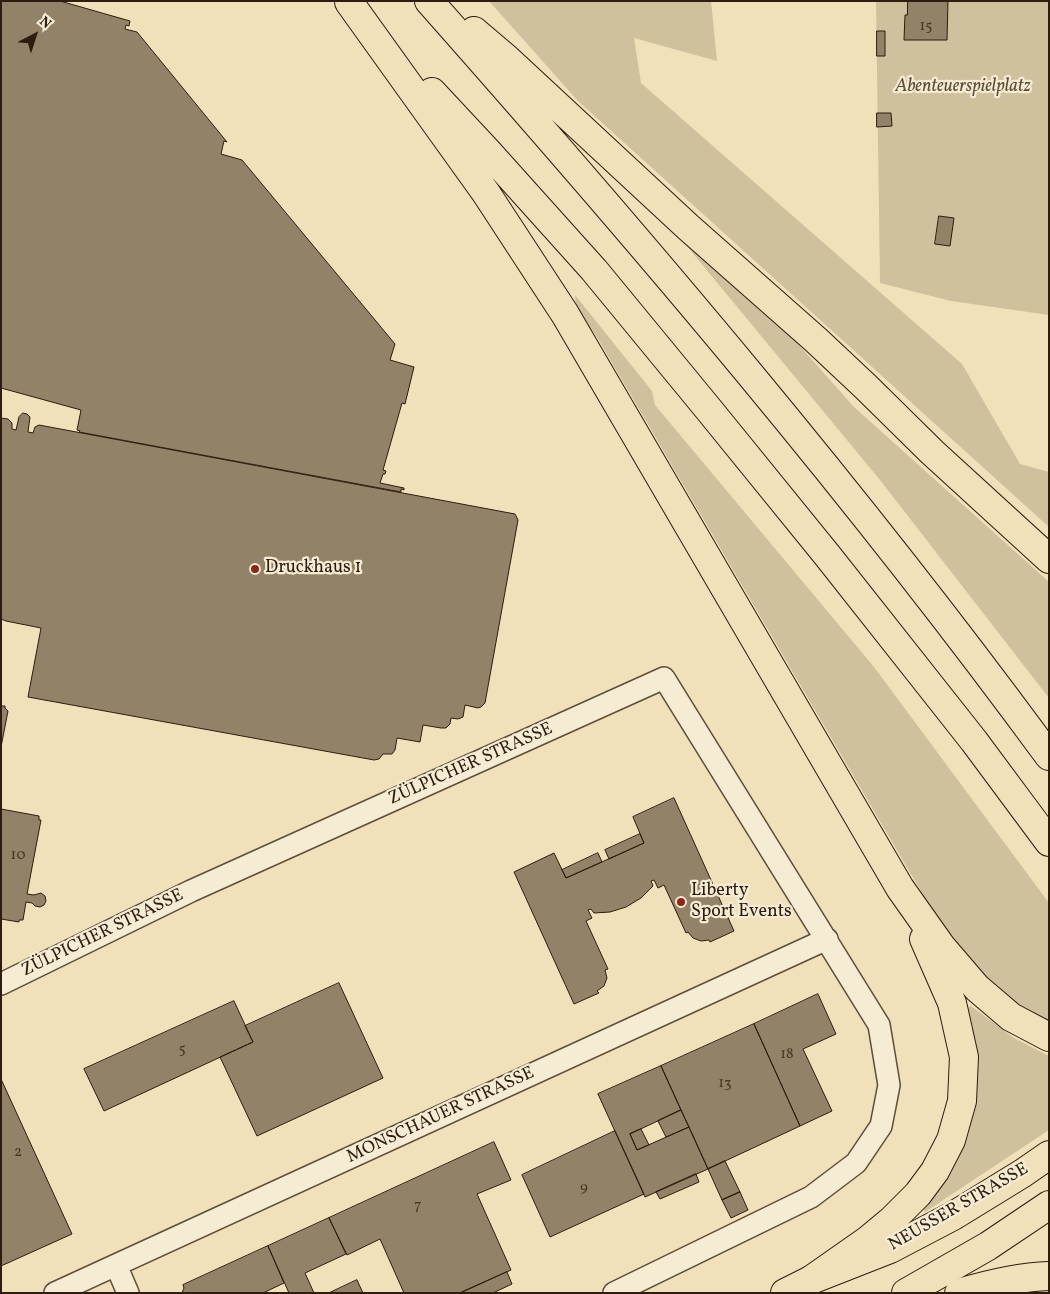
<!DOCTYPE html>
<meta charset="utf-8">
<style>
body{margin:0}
#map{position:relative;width:1050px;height:1294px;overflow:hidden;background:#f0e1bb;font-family:Vollkorn,serif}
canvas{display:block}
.frame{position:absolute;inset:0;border:2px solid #2d1c0f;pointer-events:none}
.north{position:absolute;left:10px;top:10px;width:50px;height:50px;-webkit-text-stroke:4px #f5ecd3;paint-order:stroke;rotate:40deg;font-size:14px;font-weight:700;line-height:20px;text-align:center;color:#2d1c0f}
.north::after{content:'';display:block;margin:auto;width:18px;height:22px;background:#2d1c0f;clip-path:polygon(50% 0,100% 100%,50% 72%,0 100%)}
</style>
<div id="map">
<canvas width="1050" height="1294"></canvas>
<div class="frame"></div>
<div class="north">N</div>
</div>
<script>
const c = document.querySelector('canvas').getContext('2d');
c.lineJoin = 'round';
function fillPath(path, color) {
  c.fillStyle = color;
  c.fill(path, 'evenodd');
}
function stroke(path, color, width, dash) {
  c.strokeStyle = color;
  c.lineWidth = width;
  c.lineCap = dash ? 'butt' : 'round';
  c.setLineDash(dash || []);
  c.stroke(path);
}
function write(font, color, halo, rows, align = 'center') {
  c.font = font + ' Vollkorn,serif';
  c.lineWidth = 4.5;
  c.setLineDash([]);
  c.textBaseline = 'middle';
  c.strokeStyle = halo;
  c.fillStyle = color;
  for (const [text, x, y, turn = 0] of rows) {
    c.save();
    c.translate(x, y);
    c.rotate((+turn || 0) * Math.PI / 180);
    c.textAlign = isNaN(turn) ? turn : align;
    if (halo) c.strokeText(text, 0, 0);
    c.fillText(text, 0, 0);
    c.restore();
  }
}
fillPath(new Path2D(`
 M 489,1 L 711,1 L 717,61 L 634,38 L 641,83 L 962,364 L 1020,464 L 1049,472 L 1049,527 L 578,101 Z
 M 876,1 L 1049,1 L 1049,315 L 951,301 L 880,283 Z
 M 658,211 L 790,335 L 854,407 L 1049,582 L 1049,698 L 880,480 Z
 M 575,295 L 652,391 L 655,405 L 874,667 L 1049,903 L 1049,1026 L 1023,1012 L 975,971 L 943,929 L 598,339 L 576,307 Z
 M 971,1006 L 1014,1038 L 1049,1056 L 1049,1130 L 925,1212 L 919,1205 L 939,1182 L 964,1009 Z`), '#cfc09e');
const building = new Path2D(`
 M 1,1 L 60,1 L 130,21 L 129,26 L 126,25 L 125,29 L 137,32 L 227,142 L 224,141 L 221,154 L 242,160 L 395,344 L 390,360 L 414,367 L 405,404 L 402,403 L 383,470 L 386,471 L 385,474 L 383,474 L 380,483 L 404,488 L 404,490 L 401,489 L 401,492 L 79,432 L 80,431 L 77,430 L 81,410 L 1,388 Z
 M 908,1 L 948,1 L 947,40 L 904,40 L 905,15 L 907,15 Z
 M 877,31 L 885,31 L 885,56 L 877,56 Z
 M 877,113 L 891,113 L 892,126 L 877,127 Z
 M 939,216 L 954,218 L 950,246 L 935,244 Z
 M 23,413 L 27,414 L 30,417 L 28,432 L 33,433 L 35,427 L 39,425 L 515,514 L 518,520 L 485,703 L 481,707 L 478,708 L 465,705 L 463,717 L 458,719 L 451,718 L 450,724 L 446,728 L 441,728 L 423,725 L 420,742 L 397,738 L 395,750 L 392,754 L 383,754 L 379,759 L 374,760 L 28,697 L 41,628 L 6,621 L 1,619 L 1,418 L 8,419 L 12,423 L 12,429 L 16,430 L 19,417 Z
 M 1,706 L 5,706 L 5,708 L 8,711 L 1,747 Z
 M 674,798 L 734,931 L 710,942 L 709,940 L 701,941 L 693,938 L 688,932 L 686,933 L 664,885 L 658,888 L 654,880 L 651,881 L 653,886 L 641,898 L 626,907 L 610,912 L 594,913 L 591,909 L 588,910 L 592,918 L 586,921 L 608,969 L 605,970 L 607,978 L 604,986 L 597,991 L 599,993 L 574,1004 L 514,872 L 554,853 L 566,878 L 644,843 L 633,817 Z
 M 1,809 L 39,816 L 39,820 L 41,820 L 27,894 L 34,895 L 41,893 L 45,896 L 46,901 L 44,905 L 40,907 L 35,906 L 32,903 L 26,902 L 23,920 L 19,920 L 19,922 L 1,919 Z
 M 640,834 L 644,843 L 609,859 L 605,850 Z
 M 598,853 L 602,862 L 566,878 L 562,870 Z
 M 339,983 L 383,1078 L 257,1136 L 220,1057 L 253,1042 L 245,1026 Z
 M 818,994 L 836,1034 L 803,1049 L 832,1111 L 800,1126 L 754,1024 Z
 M 234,1001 L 253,1042 L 104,1111 L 84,1069 Z
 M 754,1024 L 800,1126 L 708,1169 L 661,1066 Z
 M 661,1066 L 681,1110 L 630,1134 L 637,1150 L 689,1127 L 708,1169 L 645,1197 L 598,1094 Z
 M 1,1079 L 72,1234 L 1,1266 Z
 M 681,1110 L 689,1127 L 666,1137 L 658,1121 Z
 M 641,1129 L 649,1145 L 637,1150 L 630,1134 Z
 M 615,1131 L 644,1194 L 550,1237 L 522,1175 Z
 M 494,1142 L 511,1180 L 477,1194 L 511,1270 L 460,1293 L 404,1293 L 380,1239 L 347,1255 L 329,1218 Z
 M 725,1161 L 740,1192 L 722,1200 L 708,1169 Z
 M 696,1174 L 699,1182 L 660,1199 L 656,1192 Z
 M 740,1192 L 748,1210 L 731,1218 L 722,1200 Z
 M 329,1218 L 346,1254 L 305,1273 L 314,1293 L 289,1293 L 268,1246 Z
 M 268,1246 L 284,1283 L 263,1293 L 182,1293 L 184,1288 L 183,1285 Z
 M 507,1272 L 512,1284 L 493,1293 L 460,1293 Z
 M 357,1280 L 363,1293 L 329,1293 Z`);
fillPath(building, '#928268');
stroke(building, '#2d1c0f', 1);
const street = new Path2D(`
 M 1,984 L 191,891 L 664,678 L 879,1025 L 889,1085 L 881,1126 L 856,1163 L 811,1197 L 614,1293
 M 116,1265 L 128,1293
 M 55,1293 L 827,939`);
const primary = new Path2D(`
 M 785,1293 L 811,1280 L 890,1249 L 953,1216 L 1023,1173 L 1049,1155
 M 906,1293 L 988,1246 L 1049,1205`);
const highway = new Path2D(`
 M 429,1 C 645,245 856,493 1049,756
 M 349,2 L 486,193 L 565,314 L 900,888 L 941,946 L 977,988 L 1011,1017 L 1049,1037
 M 474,31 L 507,59 L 688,227 L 816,340 L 866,387 L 932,452 L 1049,559
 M 432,92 L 488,152 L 594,270 L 710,411 L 827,555 L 974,741 L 1049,842
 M 811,1280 L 868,1240 L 892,1220 L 918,1194 L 935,1171 L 951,1140 L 962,1101 L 964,1057 L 952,1003 L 924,939
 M 959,1293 C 989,1284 1018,1277 1049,1276`);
stroke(street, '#5e4d3a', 24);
stroke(primary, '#2d1c0f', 30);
stroke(highway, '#2d1c0f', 30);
stroke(street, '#f5ecd3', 21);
stroke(primary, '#f0e1bb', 28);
stroke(highway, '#f0e1bb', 28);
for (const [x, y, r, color] of [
 [255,569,5,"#8f2418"],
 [681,902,5,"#8f2418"]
]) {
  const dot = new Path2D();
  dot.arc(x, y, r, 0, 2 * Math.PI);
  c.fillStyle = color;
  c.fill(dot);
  stroke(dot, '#f5ecd3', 2);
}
write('15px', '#463625', null, [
 ["15",926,27],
 ["10",18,856],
 ["5",182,1050],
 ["18",787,1055],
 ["13",725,1084],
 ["2",18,1153],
 ["9",584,1188],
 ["7",418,1206]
]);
write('italic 18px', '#5e4d3a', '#f5ecd3', [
 ["Abenteuerspielplatz",963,88]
]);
write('18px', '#2d1c0f', '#f5ecd3', [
 ["Druckhaus 1",265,569],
 ["Liberty",691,892],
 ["Sport Events",691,913]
], 'left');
write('18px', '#2d1c0f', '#f5ecd3', [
 ["ZÜLPICHER STRASSE",471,765,-24],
 ["ZÜLPICHER STRASSE",103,934,-26],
 ["MONSCHAUER STRASSE",441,1116,-25],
 ["NEUSSER STRASSE",959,1208,-30]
]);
</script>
